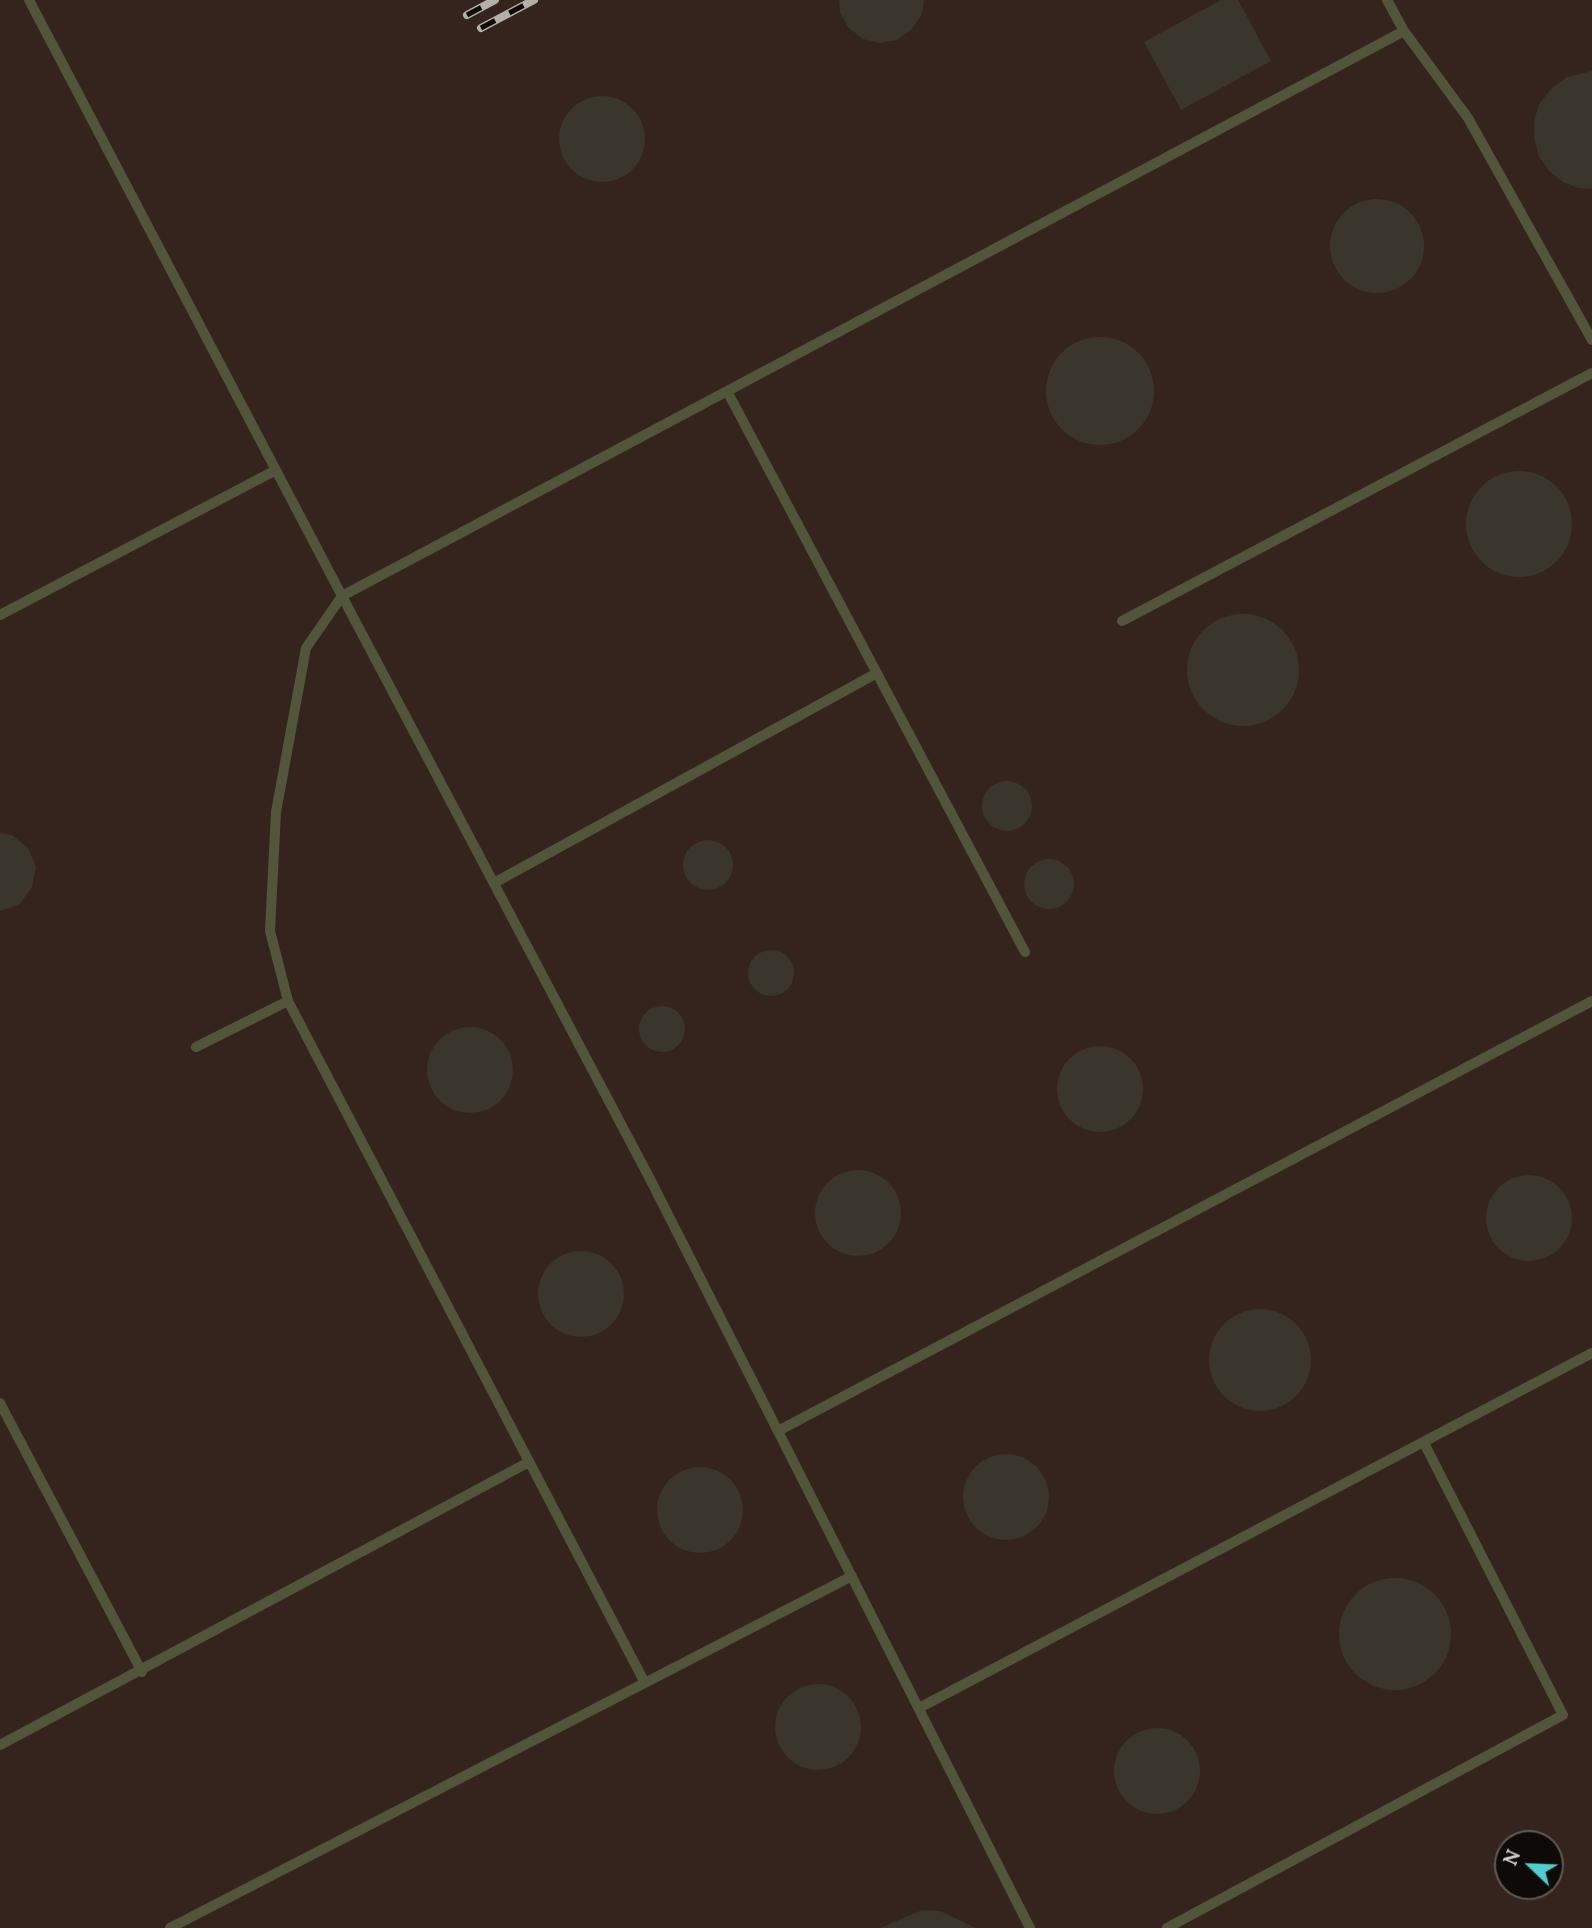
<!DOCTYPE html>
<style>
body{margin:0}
#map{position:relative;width:1592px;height:1928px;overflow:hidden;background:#252018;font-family:Lora,serif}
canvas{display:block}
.north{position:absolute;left:1494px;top:1830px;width:70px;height:70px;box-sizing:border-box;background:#0d0a07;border:2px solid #5d5a55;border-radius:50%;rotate:293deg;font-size:19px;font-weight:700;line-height:28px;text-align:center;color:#d4d1cb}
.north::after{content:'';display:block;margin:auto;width:24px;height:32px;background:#51ccd1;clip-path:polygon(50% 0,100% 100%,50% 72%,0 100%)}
</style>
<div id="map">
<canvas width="1592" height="1928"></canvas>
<div class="north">N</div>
</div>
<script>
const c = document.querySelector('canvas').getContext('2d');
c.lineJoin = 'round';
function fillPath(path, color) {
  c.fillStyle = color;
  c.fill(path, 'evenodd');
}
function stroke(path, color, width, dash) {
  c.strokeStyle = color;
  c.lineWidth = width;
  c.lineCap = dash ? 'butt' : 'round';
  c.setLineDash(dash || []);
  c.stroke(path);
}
fillPath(new Path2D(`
 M 0,0 L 1592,0 L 1592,1928 L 0,1928 ZM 1508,1844 L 1550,1844 L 1550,1886 L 1508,1886 Z`), '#35231d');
fillPath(new Path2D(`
 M 839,0 L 924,0 L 922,14 L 912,29 L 897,40 L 880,43 L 863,39 L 848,27 L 840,12 Z
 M 1221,0 L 1238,0 L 1271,61 L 1181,110 L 1144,42 Z
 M 1592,71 L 1592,189 L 1579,188 L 1563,182 L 1549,171 L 1539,156 L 1534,138 L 1534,120 L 1540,103 L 1551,89 L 1567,77 Z
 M559 139a43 43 0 1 1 86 0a43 43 0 1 1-86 0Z
 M1330 246a47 47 0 1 1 94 0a47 47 0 1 1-94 0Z
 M1046 391a54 54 0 1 1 108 0a54 54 0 1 1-108 0Z
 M1466 524a53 53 0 1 1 106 0a53 53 0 1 1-106 0Z
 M1187 670a56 56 0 1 1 112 0a56 56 0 1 1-112 0Z
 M982 806a25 25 0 1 1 50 0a25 25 0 1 1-50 0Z
 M 0,833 L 12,835 L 28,848 L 36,867 L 32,887 L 20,904 L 0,911 Z
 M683 865a25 25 0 1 1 50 0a25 25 0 1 1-50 0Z
 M1024 884a25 25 0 1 1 50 0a25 25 0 1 1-50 0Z
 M748 973a23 23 0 1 1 46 0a23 23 0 1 1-46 0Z
 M639 1029a23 23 0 1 1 46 0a23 23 0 1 1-46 0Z
 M427 1070a43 43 0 1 1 86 0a43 43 0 1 1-86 0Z
 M1057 1089a43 43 0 1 1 86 0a43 43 0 1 1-86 0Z
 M815 1213a43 43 0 1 1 86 0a43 43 0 1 1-86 0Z
 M1486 1218a43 43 0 1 1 86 0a43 43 0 1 1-86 0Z
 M538 1294a43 43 0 1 1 86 0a43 43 0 1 1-86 0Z
 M1209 1360a51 51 0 1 1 102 0a51 51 0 1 1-102 0Z
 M963 1497a43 43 0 1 1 86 0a43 43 0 1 1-86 0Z
 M657 1510a43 43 0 1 1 86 0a43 43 0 1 1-86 0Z
 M1339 1634a56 56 0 1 1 112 0a56 56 0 1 1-112 0Z
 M775 1727a43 43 0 1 1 86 0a43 43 0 1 1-86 0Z
 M1114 1771a43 43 0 1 1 86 0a43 43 0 1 1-86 0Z
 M 922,1910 L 940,1911 L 976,1928 L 880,1928 Z`), '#3b362d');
stroke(new Path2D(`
 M 29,0 L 342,596 L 306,648 L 276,812 L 270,931 L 288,1001 L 645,1683
 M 1387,0 L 1404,31 L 1468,118 L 1592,340
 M 727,391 L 1025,952
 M 0,615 L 276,470
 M 1122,621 L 1592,373
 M 494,883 L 877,673
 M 196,1047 L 288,1001
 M 0,1403 L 142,1672
 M 778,1431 L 1592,1001
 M 919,1708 L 1592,1353
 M 0,1745 L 529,1462
 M 170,1928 L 852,1576
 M 1030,1928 L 649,1177 L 342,596 L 1404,31
 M 1167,1928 L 1563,1715 L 1424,1443`), '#51563a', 10);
const rail = new Path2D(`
 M 467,15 L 495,0
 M 481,28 L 534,0`);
stroke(rail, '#b3afa9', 8);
stroke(rail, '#0d0a07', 5, [16]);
</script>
